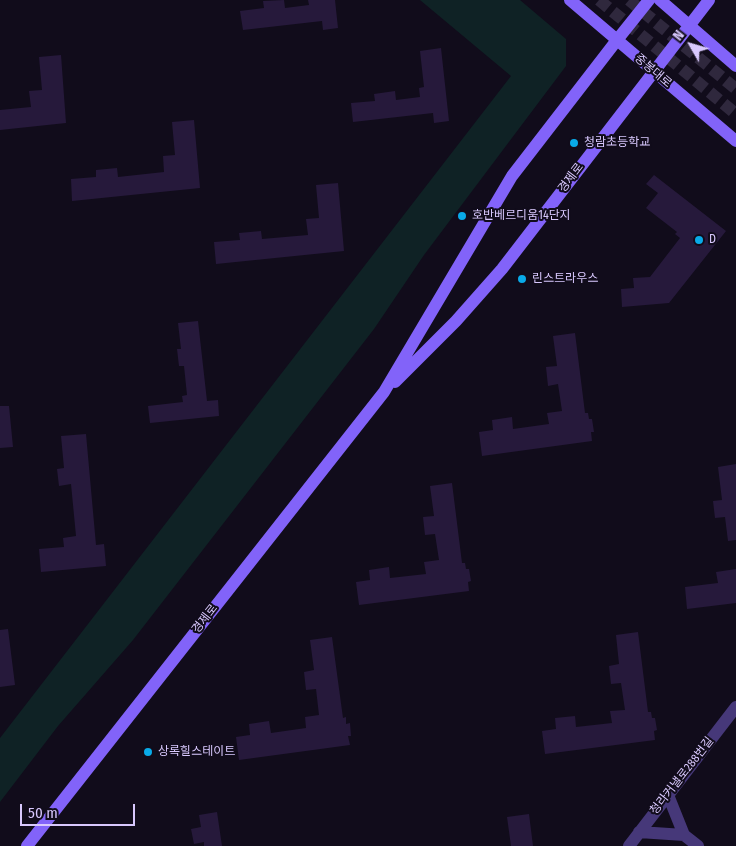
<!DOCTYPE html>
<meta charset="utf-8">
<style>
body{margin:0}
#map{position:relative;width:736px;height:846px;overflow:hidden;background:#110c1b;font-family:"Fira Sans Condensed",sans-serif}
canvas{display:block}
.north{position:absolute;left:666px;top:20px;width:50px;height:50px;-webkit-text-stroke:4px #110c1b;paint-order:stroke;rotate:308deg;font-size:14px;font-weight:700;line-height:20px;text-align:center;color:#d8c8fd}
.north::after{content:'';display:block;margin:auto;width:18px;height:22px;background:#d8c8fd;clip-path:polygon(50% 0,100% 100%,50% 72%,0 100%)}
.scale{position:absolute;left:20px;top:804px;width:115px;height:22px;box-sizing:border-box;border:2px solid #d8c8fd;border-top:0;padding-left:6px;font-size:15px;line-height:18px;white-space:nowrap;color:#d8c8fd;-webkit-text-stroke:4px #110c1b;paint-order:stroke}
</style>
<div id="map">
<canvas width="736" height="846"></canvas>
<div class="north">N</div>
<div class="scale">50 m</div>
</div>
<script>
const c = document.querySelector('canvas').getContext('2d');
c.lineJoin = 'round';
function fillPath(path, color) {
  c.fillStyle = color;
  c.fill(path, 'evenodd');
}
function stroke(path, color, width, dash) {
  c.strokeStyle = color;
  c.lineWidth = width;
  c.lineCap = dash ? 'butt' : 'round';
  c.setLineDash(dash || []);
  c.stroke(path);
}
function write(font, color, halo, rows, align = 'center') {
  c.font = font + ' "Fira Sans Condensed","Noto Sans KR",sans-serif';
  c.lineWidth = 4;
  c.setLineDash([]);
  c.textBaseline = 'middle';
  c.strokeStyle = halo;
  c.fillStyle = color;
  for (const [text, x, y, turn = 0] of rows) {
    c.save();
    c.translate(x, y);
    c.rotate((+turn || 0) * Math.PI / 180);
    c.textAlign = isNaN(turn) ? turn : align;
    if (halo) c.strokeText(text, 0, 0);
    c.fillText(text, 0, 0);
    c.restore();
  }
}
fillPath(new Path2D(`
 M 420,0 L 520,0 L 566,39 L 566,66 L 424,255 L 374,329 L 133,640 L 58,726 L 0,802 L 0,738 L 511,76 Z`), '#0f2225');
fillPath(new Path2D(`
 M 284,0 L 285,8 L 309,5 L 308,0 L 335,0 L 338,28 L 323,30 L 322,21 L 243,30 L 240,11 L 264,8 L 263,1 Z
 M 441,48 L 449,121 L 434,123 L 433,113 L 353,122 L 351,103 L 375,101 L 374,94 L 395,91 L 396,100 L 420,97 L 419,88 L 424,87 L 420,51 Z
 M 61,55 L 66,123 L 0,130 L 0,110 L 31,107 L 29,91 L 42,90 L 39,57 Z
 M 194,120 L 200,188 L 72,201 L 71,179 L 96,177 L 96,170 L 117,168 L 118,177 L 164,172 L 163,156 L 175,155 L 172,122 Z
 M 654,175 L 726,231 L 669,303 L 622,307 L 621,289 L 634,288 L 633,278 L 650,277 L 680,238 L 675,234 L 677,232 L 646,208 L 658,193 L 646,184 Z
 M 338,183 L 344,251 L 216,264 L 214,242 L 240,240 L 239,233 L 261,231 L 262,239 L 308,235 L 306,219 L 319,218 L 316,185 Z
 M 198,321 L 207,401 L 218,400 L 219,416 L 150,423 L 148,406 L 183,402 L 182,396 L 187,395 L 184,366 L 179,366 L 177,349 L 181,349 L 178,323 Z
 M 575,333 L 585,413 L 588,413 L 589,419 L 592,419 L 594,432 L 591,432 L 592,441 L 482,456 L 479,432 L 493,430 L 492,420 L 512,417 L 513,429 L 549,424 L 547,413 L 562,411 L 558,384 L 548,386 L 546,367 L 557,366 L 553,336 Z
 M 0,406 L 9,406 L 13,447 L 0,448 Z
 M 86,434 L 96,545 L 104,544 L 106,566 L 41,572 L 39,549 L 64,547 L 63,538 L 76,536 L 71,484 L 59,486 L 57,469 L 64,468 L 61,436 Z
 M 736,464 L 736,540 L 728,541 L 725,517 L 715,518 L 713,501 L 722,500 L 718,467 Z
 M 452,483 L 462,563 L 465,563 L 466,569 L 469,569 L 471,581 L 468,582 L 469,591 L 359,605 L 356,582 L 370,580 L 369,570 L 389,567 L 390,578 L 426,574 L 424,562 L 439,560 L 435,534 L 425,535 L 423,517 L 434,516 L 430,486 Z
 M 736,569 L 736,603 L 687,609 L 685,587 L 718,583 L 716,572 Z
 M 8,629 L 15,685 L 0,687 L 0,630 Z
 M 638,632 L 648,712 L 651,712 L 652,718 L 655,718 L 657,730 L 654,731 L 655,740 L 545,754 L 542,731 L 556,729 L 555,718 L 575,716 L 576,727 L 612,723 L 610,711 L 625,710 L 621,683 L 611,684 L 609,666 L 619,664 L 616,635 Z
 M 332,637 L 343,718 L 346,717 L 346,724 L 350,723 L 351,736 L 348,736 L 350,745 L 239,760 L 236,737 L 250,735 L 249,724 L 269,721 L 271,733 L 306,728 L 305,717 L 319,715 L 316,689 L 306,690 L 304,672 L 314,670 L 310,640 Z
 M 217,812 L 222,846 L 204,846 L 204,842 L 194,844 L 191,829 L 201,827 L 199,815 Z
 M 529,814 L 533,846 L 511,846 L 507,817 Z`), '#26193b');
stroke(new Path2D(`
 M 599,0 L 736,114
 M 629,0 L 736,89`), '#2f283d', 12, [12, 6]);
stroke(new Path2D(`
 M 639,832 L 684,835 L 668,795
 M 684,835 L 698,846
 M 629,846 L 736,707`), '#463879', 12);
stroke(new Path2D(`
 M 570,0 L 736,141
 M 660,0 L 736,66
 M 395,382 L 456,321 L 502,269 L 709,0
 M 27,846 L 384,392 L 512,176 L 617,40 L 649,0`), '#8263f9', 12);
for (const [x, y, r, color] of [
 [574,143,5,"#09aae8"],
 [462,216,5,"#09aae8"],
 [699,240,5,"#09aae8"],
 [522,279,5,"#09aae8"],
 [148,752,5,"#09aae8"]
]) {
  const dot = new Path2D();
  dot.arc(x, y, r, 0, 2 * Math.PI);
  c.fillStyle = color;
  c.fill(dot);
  stroke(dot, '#110c1b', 2);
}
write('12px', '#d8c8fd', '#110c1b', [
 ["중봉대로",653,71,40],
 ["경제로",571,178,-53],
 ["경제로",205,619,-52],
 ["청라커낼로288번길",682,776,-52]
]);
write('12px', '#d8c8fd', '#110c1b', [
 ["청람초등학교",584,143],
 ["호반베르디움14단지",472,216],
 ["D",709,240],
 ["린스트라우스",532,279],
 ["상록힐스테이트",158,752]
], 'left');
</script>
